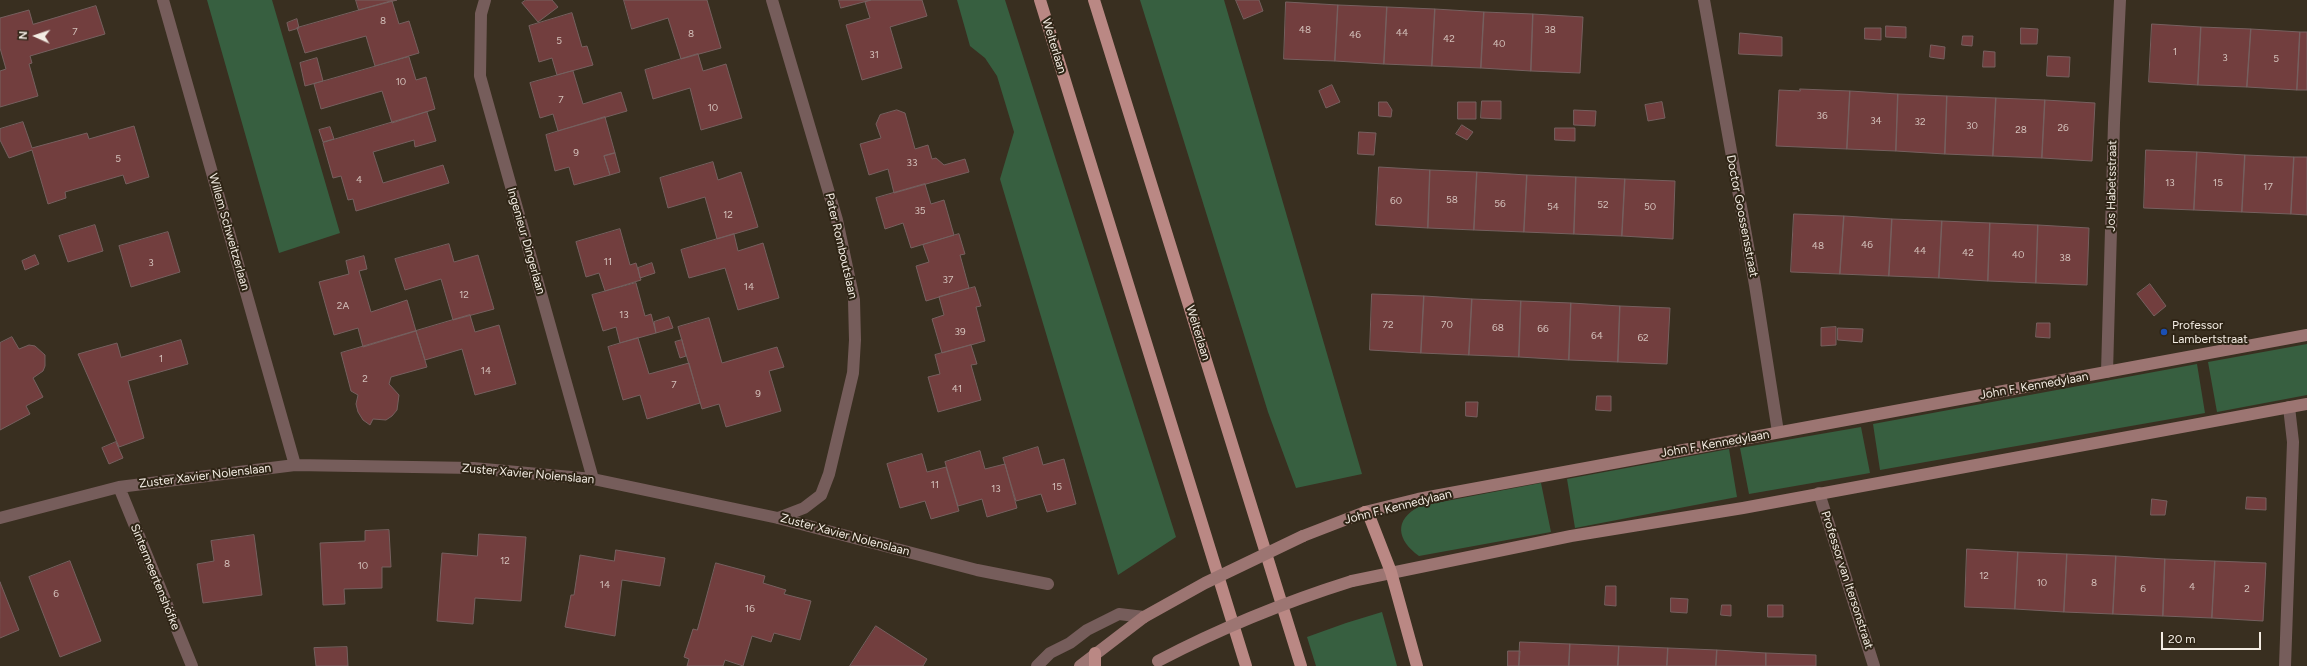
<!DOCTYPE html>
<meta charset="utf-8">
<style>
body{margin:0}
#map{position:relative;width:2307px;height:666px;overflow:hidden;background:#392f20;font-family:Figtree,sans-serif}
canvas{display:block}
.north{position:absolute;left:16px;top:16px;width:40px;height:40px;-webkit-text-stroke:3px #2f2516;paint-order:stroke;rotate:273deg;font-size:11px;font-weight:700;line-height:16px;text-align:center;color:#f3ece3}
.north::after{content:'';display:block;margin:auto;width:14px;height:18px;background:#f3ece3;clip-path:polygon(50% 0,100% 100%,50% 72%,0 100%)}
.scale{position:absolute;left:2161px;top:632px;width:100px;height:18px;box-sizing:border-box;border:2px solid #f3ece3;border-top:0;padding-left:5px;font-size:12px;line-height:14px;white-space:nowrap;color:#f3ece3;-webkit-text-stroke:3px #2f2516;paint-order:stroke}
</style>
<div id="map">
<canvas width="2307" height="666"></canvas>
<div class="north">N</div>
<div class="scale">20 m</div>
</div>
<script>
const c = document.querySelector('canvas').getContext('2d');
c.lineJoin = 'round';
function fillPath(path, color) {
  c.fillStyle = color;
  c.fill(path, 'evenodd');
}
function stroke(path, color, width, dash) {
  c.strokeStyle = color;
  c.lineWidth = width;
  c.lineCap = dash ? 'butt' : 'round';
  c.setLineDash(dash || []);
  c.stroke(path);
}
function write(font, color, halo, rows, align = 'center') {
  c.font = font + ' Figtree,sans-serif';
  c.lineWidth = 4;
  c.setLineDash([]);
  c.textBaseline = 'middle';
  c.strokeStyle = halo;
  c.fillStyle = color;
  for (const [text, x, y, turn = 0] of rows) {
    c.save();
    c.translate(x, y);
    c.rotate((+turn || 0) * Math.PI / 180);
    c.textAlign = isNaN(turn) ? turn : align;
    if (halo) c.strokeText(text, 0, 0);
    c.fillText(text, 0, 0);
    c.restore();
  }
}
fillPath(new Path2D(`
 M 207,0 L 272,0 L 340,233 L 279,253 Z
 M 957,0 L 1005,0 L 1176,537 L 1118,575 L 1000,179 L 1014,132 L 997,76 L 985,58 L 970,46 Z
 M 1140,0 L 1224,0 L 1362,474 L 1296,488 L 1268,412 Z
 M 2307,344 L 2307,395 L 2217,412 L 2208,362 Z
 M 2197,364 L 2205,413 L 1880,470 L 1873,424 Z
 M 1861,427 L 1870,473 L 1749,494 L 1740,448 Z
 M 1729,449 L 1737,497 L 1575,528 L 1567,479 Z
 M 1541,483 L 1551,532 L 1419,556 C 1397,540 1393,520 1420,506 Z
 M 1382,612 L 1397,666 L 1316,666 L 1307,637 L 1346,623 Z`), '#375f40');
const building = new Path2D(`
 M 356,0 L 397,0 L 359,10 Z
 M 526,0 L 552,0 L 558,7 L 538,22 L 522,3 Z
 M 624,0 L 707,0 L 721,48 L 681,59 L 668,18 L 632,29 Z
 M 839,0 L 871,0 L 841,8 Z
 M 871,0 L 922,0 L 927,16 L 890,27 L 902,68 L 862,80 L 846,25 L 870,18 L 865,2 Z
 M 1236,0 L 1259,0 L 1263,11 L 1244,19 Z
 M 392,1 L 399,24 L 409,21 L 419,53 L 375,66 L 366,36 L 305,53 L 297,28 Z
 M 1286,2 L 1338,5 L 1335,61 L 1284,59 Z
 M 1338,5 L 1387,7 L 1384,64 L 1335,61 Z
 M 96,6 L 105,34 L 30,56 L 32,63 L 29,64 L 38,96 L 0,107 L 0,71 L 6,69 L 0,48 L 0,18 L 29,10 L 33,24 Z
 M 1387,7 L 1435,9 L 1432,66 L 1384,64 Z
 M 1435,9 L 1484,12 L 1481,68 L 1432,66 Z
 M 1484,12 L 1533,14 L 1531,71 L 1481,68 Z
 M 572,13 L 582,47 L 587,46 L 593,65 L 557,75 L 552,58 L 539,62 L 529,26 Z
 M 1533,14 L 1583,17 L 1580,73 L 1531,71 Z
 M 297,19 L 299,28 L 289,31 L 287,23 Z
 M 2152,24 L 2201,27 L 2198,85 L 2149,82 Z
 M 1886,26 L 1906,27 L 1906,38 L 1886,37 Z
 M 2201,27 L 2251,29 L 2247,87 L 2198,85 Z
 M 1865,28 L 1881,28 L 1881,40 L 1865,39 Z
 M 2021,28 L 2038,29 L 2037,44 L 2021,44 Z
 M 2251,29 L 2300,32 L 2297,90 L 2247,87 Z
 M 2300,32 L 2307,32 L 2307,90 L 2297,90 Z
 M 1740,33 L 1782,37 L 1782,56 L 1739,54 Z
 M 1963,36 L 1973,36 L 1972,46 L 1962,45 Z
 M 1931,45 L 1945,47 L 1944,59 L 1930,57 Z
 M 1984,51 L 1995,52 L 1995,67 L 1983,67 Z
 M 698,54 L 703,71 L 726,64 L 742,118 L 701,130 L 690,88 L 653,99 L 645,70 Z
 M 2048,56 L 2070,57 L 2069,77 L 2047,76 Z
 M 409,57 L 416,80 L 426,77 L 435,109 L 392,123 L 382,91 L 321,109 L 314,84 Z
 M 317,58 L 323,81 L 305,86 L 300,63 Z
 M 573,71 L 583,104 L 621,92 L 627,111 L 558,131 L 553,114 L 540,118 L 530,83 Z
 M 1332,85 L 1340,102 L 1326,108 L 1319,91 Z
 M 1800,89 L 1850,91 L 1847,149 L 1776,146 L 1779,90 L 1800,91 Z
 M 1850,91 L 1898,94 L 1896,151 L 1847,149 Z
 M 1898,94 L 1947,96 L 1945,154 L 1896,151 Z
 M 1947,96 L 1996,98 L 1993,156 L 1945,154 Z
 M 1996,98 L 2045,100 L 2042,158 L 1993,156 Z
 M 2045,100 L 2095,103 L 2092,161 L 2042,158 Z
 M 1482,101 L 1501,101 L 1501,119 L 1481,118 Z
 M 1379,102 L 1387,102 L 1392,110 L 1391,117 L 1379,116 Z
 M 1458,102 L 1476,102 L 1476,119 L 1458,119 Z
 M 1662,102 L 1665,118 L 1648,121 L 1645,105 Z
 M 897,110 L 905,113 L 915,149 L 928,145 L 932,159 L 936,158 L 944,165 L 965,159 L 969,172 L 894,193 L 888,169 L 869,175 L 860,144 L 881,138 L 876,124 L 880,115 Z
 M 1574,110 L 1596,111 L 1595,126 L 1574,125 Z
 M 427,112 L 436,141 L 415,147 L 414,140 L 373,152 L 383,183 L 443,165 L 449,183 L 356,211 L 353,199 L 348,200 L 341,176 L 333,178 L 323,143 Z
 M 605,117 L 615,153 L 604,156 L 610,175 L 574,185 L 569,167 L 555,171 L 546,135 Z
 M 23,122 L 32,148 L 87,133 L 89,139 L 134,126 L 149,177 L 126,184 L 123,175 L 65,192 L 66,198 L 48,204 L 32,150 L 9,158 L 0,140 L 0,129 Z
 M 1462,125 L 1473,132 L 1467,140 L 1456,134 Z
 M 330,127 L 334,139 L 323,142 L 319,130 Z
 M 1555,128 L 1575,128 L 1575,141 L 1555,140 Z
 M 1359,132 L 1376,133 L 1374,155 L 1358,154 Z
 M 2146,150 L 2197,152 L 2194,210 L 2144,208 Z
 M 2197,152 L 2245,155 L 2242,212 L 2194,210 Z
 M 615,153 L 620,172 L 610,175 L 604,156 Z
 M 2245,155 L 2294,157 L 2291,214 L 2242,212 Z
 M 2294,157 L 2307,157 L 2307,215 L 2291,214 Z
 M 713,162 L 718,180 L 741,172 L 758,227 L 717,239 L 705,197 L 668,208 L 660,178 Z
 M 1379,167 L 1430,170 L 1428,228 L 1376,225 Z
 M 1430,170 L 1477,172 L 1474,230 L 1428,228 Z
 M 1477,172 L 1527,175 L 1524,232 L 1474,230 Z
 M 1527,175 L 1576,177 L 1574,234 L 1524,232 Z
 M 1576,177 L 1625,179 L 1622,236 L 1574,234 Z
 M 1625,179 L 1675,181 L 1673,239 L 1622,236 Z
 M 925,184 L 931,204 L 944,200 L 954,235 L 911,248 L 903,223 L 885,229 L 876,198 Z
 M 1794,214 L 1844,216 L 1840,274 L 1791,272 Z
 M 1844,216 L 1892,219 L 1889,276 L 1840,274 Z
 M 1892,219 L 1942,221 L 1939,278 L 1889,276 Z
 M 1942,221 L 1990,223 L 1988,281 L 1939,278 Z
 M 1990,223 L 2038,225 L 2036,283 L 1988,281 Z
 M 95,225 L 103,251 L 68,262 L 59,236 Z
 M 2038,225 L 2089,228 L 2087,285 L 2036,283 Z
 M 620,229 L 630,265 L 636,263 L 641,280 L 605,291 L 599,273 L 586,277 L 576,242 Z
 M 168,232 L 180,272 L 131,287 L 119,246 Z
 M 734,234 L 738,251 L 763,243 L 779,298 L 738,310 L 725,268 L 689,278 L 681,250 Z
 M 959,234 L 965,254 L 960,255 L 969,288 L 926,301 L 916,266 L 929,262 L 923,245 Z
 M 449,244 L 454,262 L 478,255 L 494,309 L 453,320 L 441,279 L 405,290 L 395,259 Z
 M 35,255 L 39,264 L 25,270 L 22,261 Z
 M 364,256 L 367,269 L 359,271 L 371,312 L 407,300 L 416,331 L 363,347 L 358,328 L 334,335 L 319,282 L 349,274 L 346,261 Z
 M 652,263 L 655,273 L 640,278 L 638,268 Z
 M 636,283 L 645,316 L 651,314 L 656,333 L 620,343 L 616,327 L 603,331 L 592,295 Z
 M 2150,284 L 2166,306 L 2154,316 L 2137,294 Z
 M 975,287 L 981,306 L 976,307 L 985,341 L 942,353 L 932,319 L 944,315 L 939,297 Z
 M 1372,294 L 1424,296 L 1421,353 L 1370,350 Z
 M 1424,296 L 1472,299 L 1469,355 L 1421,353 Z
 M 1472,299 L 1521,301 L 1519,357 L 1469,355 Z
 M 1521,301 L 1571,303 L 1569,360 L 1519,357 Z
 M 1571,303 L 1620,306 L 1618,362 L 1569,360 Z
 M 1620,306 L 1670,308 L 1667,364 L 1618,362 Z
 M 470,315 L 475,332 L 499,325 L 516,384 L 475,395 L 462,349 L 425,360 L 416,331 Z
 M 669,317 L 673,328 L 656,333 L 654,322 Z
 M 709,318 L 722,363 L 777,347 L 784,367 L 769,371 L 781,411 L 726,427 L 719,404 L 702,409 L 678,327 Z
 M 2037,323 L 2050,323 L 2050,338 L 2036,337 Z
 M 1836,327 L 1836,345 L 1821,346 L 1821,328 Z
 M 1838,328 L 1863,329 L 1862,342 L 1838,340 Z
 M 416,331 L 427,367 L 391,377 L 389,384 L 399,395 L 397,410 L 392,416 L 386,420 L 373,419 L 370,425 L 363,420 L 358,412 L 356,404 L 358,395 L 351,391 L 341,353 Z
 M 12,337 L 19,349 L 29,345 L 35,346 L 45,355 L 45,366 L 43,371 L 33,378 L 43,397 L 26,406 L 30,414 L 0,430 L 0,343 Z
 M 638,338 L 649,374 L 689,363 L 700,403 L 647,419 L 640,395 L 623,400 L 608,347 Z
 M 181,340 L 188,364 L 128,381 L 144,438 L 119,447 L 78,354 L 117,343 L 121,357 Z
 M 682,340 L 686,356 L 680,358 L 675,342 Z
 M 971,345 L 977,364 L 971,365 L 981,400 L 938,412 L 928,377 L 940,374 L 935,355 Z
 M 1597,396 L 1611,396 L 1611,411 L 1596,410 Z
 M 1466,402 L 1478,402 L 1477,417 L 1466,416 Z
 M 116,442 L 123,458 L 109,464 L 102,448 Z
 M 1038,447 L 1043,465 L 1064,459 L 1076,504 L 1047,512 L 1041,494 L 1016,501 L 1003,458 Z
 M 980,451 L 985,469 L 1005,464 L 1017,508 L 987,517 L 982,499 L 958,506 L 945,462 Z
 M 922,454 L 927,472 L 946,467 L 959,511 L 931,519 L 925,501 L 900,508 L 887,464 Z
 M 2247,497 L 2266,498 L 2266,510 L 2246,509 Z
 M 2152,499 L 2167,501 L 2165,515 L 2151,515 Z
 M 389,530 L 391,567 L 382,567 L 382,588 L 344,589 L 345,604 L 323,605 L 320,543 L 365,541 L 365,531 Z
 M 479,534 L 526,537 L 521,601 L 475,598 L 473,624 L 437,621 L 442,553 L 477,556 Z
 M 254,535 L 262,595 L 203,603 L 197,564 L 214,561 L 211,541 Z
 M 1967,549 L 2018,552 L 2015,609 L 1965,607 Z
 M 616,550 L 665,558 L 660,586 L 622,580 L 615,636 L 565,627 L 571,595 L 574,595 L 580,555 L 614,561 Z
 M 2018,552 L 2067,554 L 2064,612 L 2015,609 Z
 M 2067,554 L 2116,556 L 2113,614 L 2064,612 Z
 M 2116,556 L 2165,559 L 2163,616 L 2113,614 Z
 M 2165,559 L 2215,561 L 2212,618 L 2163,616 Z
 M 70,561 L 101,641 L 60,657 L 29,577 Z
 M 2215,561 L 2266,563 L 2263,621 L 2212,618 Z
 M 716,563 L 765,576 L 763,583 L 786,590 L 784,594 L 811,601 L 800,640 L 774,633 L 771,642 L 752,636 L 743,666 L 725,660 L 723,666 L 687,666 L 689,659 L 684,657 L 693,629 L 697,630 Z
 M 0,582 L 19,630 L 0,638 Z
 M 1606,586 L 1616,586 L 1616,606 L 1605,605 Z
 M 1671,598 L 1688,599 L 1687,613 L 1671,612 Z
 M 1722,605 L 1731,605 L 1731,616 L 1721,615 Z
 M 1768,605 L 1783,605 L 1783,617 L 1768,617 Z
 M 876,626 L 927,659 L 923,666 L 850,666 Z
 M 1520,642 L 1570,644 L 1569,666 L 1519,666 Z
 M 1570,644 L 1619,646 L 1618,666 L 1569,666 Z
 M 1619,646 L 1668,648 L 1667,666 L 1618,666 Z
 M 347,647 L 348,666 L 316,666 L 314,648 Z
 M 1668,648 L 1717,650 L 1716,666 L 1667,666 Z
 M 1717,650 L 1766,653 L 1766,666 L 1716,666 Z
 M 1508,651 L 1520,651 L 1519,666 L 1508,666 Z
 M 1766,653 L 1816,655 L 1816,666 L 1766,666 Z`);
fillPath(building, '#723e3e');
stroke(building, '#76605f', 1);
stroke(new Path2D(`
 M 163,0 L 295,465
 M 485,0 L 481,14 L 480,76 L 593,479
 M 772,0 L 837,220 L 854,300 L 855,340 L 853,373 L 829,474 L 821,495 L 804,508 L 778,518
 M 1704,0 L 1755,285 L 1778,432
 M 2107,372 L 2114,123 L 2120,0
 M 119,487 L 192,666
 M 1819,493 L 1874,666
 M 0,518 L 119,487 L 295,465 L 473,468 L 593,479 L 778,518 L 977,570 L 1048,584
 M 1037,666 L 1050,653 L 1070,643 L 1087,630 L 1119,614 L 1144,617
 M 2285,666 L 2293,442 L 2289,407`), '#765d5b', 12);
stroke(new Path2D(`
 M 1303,536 L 1365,512 L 1418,499 L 2307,335
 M 1352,581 L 1571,536 L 1743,508 L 2307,404
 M 1080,666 L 1144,617`), '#9c7572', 12);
stroke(new Path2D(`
 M 1040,0 L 1246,666
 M 1094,0 L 1301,666
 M 1365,512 L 1370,518 L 1391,572 L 1417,666
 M 1095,666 L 1095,653`), '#ba8884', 12);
stroke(new Path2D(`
 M 1144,617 L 1205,583 L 1303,536
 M 1158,661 C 1221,628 1285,602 1352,581`), '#9c7572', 12);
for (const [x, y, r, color] of [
 [2164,332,4,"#1a4fb4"]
]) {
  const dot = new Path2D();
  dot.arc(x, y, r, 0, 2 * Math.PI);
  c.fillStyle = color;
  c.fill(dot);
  stroke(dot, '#2f2516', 1.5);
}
write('10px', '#d3c0ba', null, [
 ["8",383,21],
 ["48",1305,30],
 ["38",1550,30],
 ["7",75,32],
 ["44",1402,33],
 ["8",691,34],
 ["46",1355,35],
 ["42",1449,39],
 ["5",559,41],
 ["40",1499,44],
 ["1",2175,52],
 ["31",874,55],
 ["3",2225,58],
 ["5",2276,59],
 ["10",401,82],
 ["7",561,100],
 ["10",713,108],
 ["36",1822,116],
 ["34",1876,121],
 ["32",1920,122],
 ["30",1972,126],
 ["26",2063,128],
 ["28",2021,130],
 ["9",576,153],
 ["5",118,159],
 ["33",912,163],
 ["4",359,180],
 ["13",2170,183],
 ["15",2218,183],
 ["17",2268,187],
 ["58",1452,200],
 ["60",1396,201],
 ["56",1500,204],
 ["52",1603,205],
 ["54",1553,207],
 ["50",1650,207],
 ["35",920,211],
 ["12",728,215],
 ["46",1867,245],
 ["48",1818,246],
 ["44",1920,251],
 ["42",1968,253],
 ["40",2018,255],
 ["38",2065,258],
 ["11",608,262],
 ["3",151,263],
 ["37",948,280],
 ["14",749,287],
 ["12",464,295],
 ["2A",343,306],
 ["13",624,315],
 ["72",1388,325],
 ["70",1447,325],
 ["68",1498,328],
 ["66",1543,329],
 ["39",960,332],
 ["64",1597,336],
 ["62",1643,338],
 ["1",161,359],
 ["14",486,371],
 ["2",365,379],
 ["7",674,385],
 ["41",957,389],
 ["9",758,394],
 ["11",935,485],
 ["15",1057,487],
 ["13",996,489],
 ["12",505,561],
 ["8",227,564],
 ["10",363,566],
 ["12",1984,576],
 ["10",2042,583],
 ["8",2094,583],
 ["14",605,585],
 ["4",2192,587],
 ["6",2143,589],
 ["2",2247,589],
 ["6",56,594],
 ["16",750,609]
]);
write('12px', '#f3ece3', '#2f2516', [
 ["Welterlaan",1054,46,73],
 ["Jos Habetsstraat",2112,186,-89],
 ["Doctor Goossensstraat",1742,216,79],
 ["Willem Schweitzerlaan",229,232,74],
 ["Ingenieur Dingerlaan",526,241,74],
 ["Pater Romboutslaan",841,246,77],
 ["Welterlaan",1198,333,73],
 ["John F. Kennedylaan",2034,386,-10],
 ["John F. Kennedylaan",1715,444,-10],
 ["Zuster Xavier Nolenslaan",528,474,5],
 ["Zuster Xavier Nolenslaan",205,476,-7],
 ["John F. Kennedylaan",1398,507,-14],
 ["Zuster Xavier Nolenslaan",845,535,15],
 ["Sintermeertenshöfke",155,577,68],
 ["Professor van Itersonstraat",1847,580,72]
]);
write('12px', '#f3ece3', '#2f2516', [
 ["Professor",2172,325],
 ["Lambertstraat",2172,339]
], 'left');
</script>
